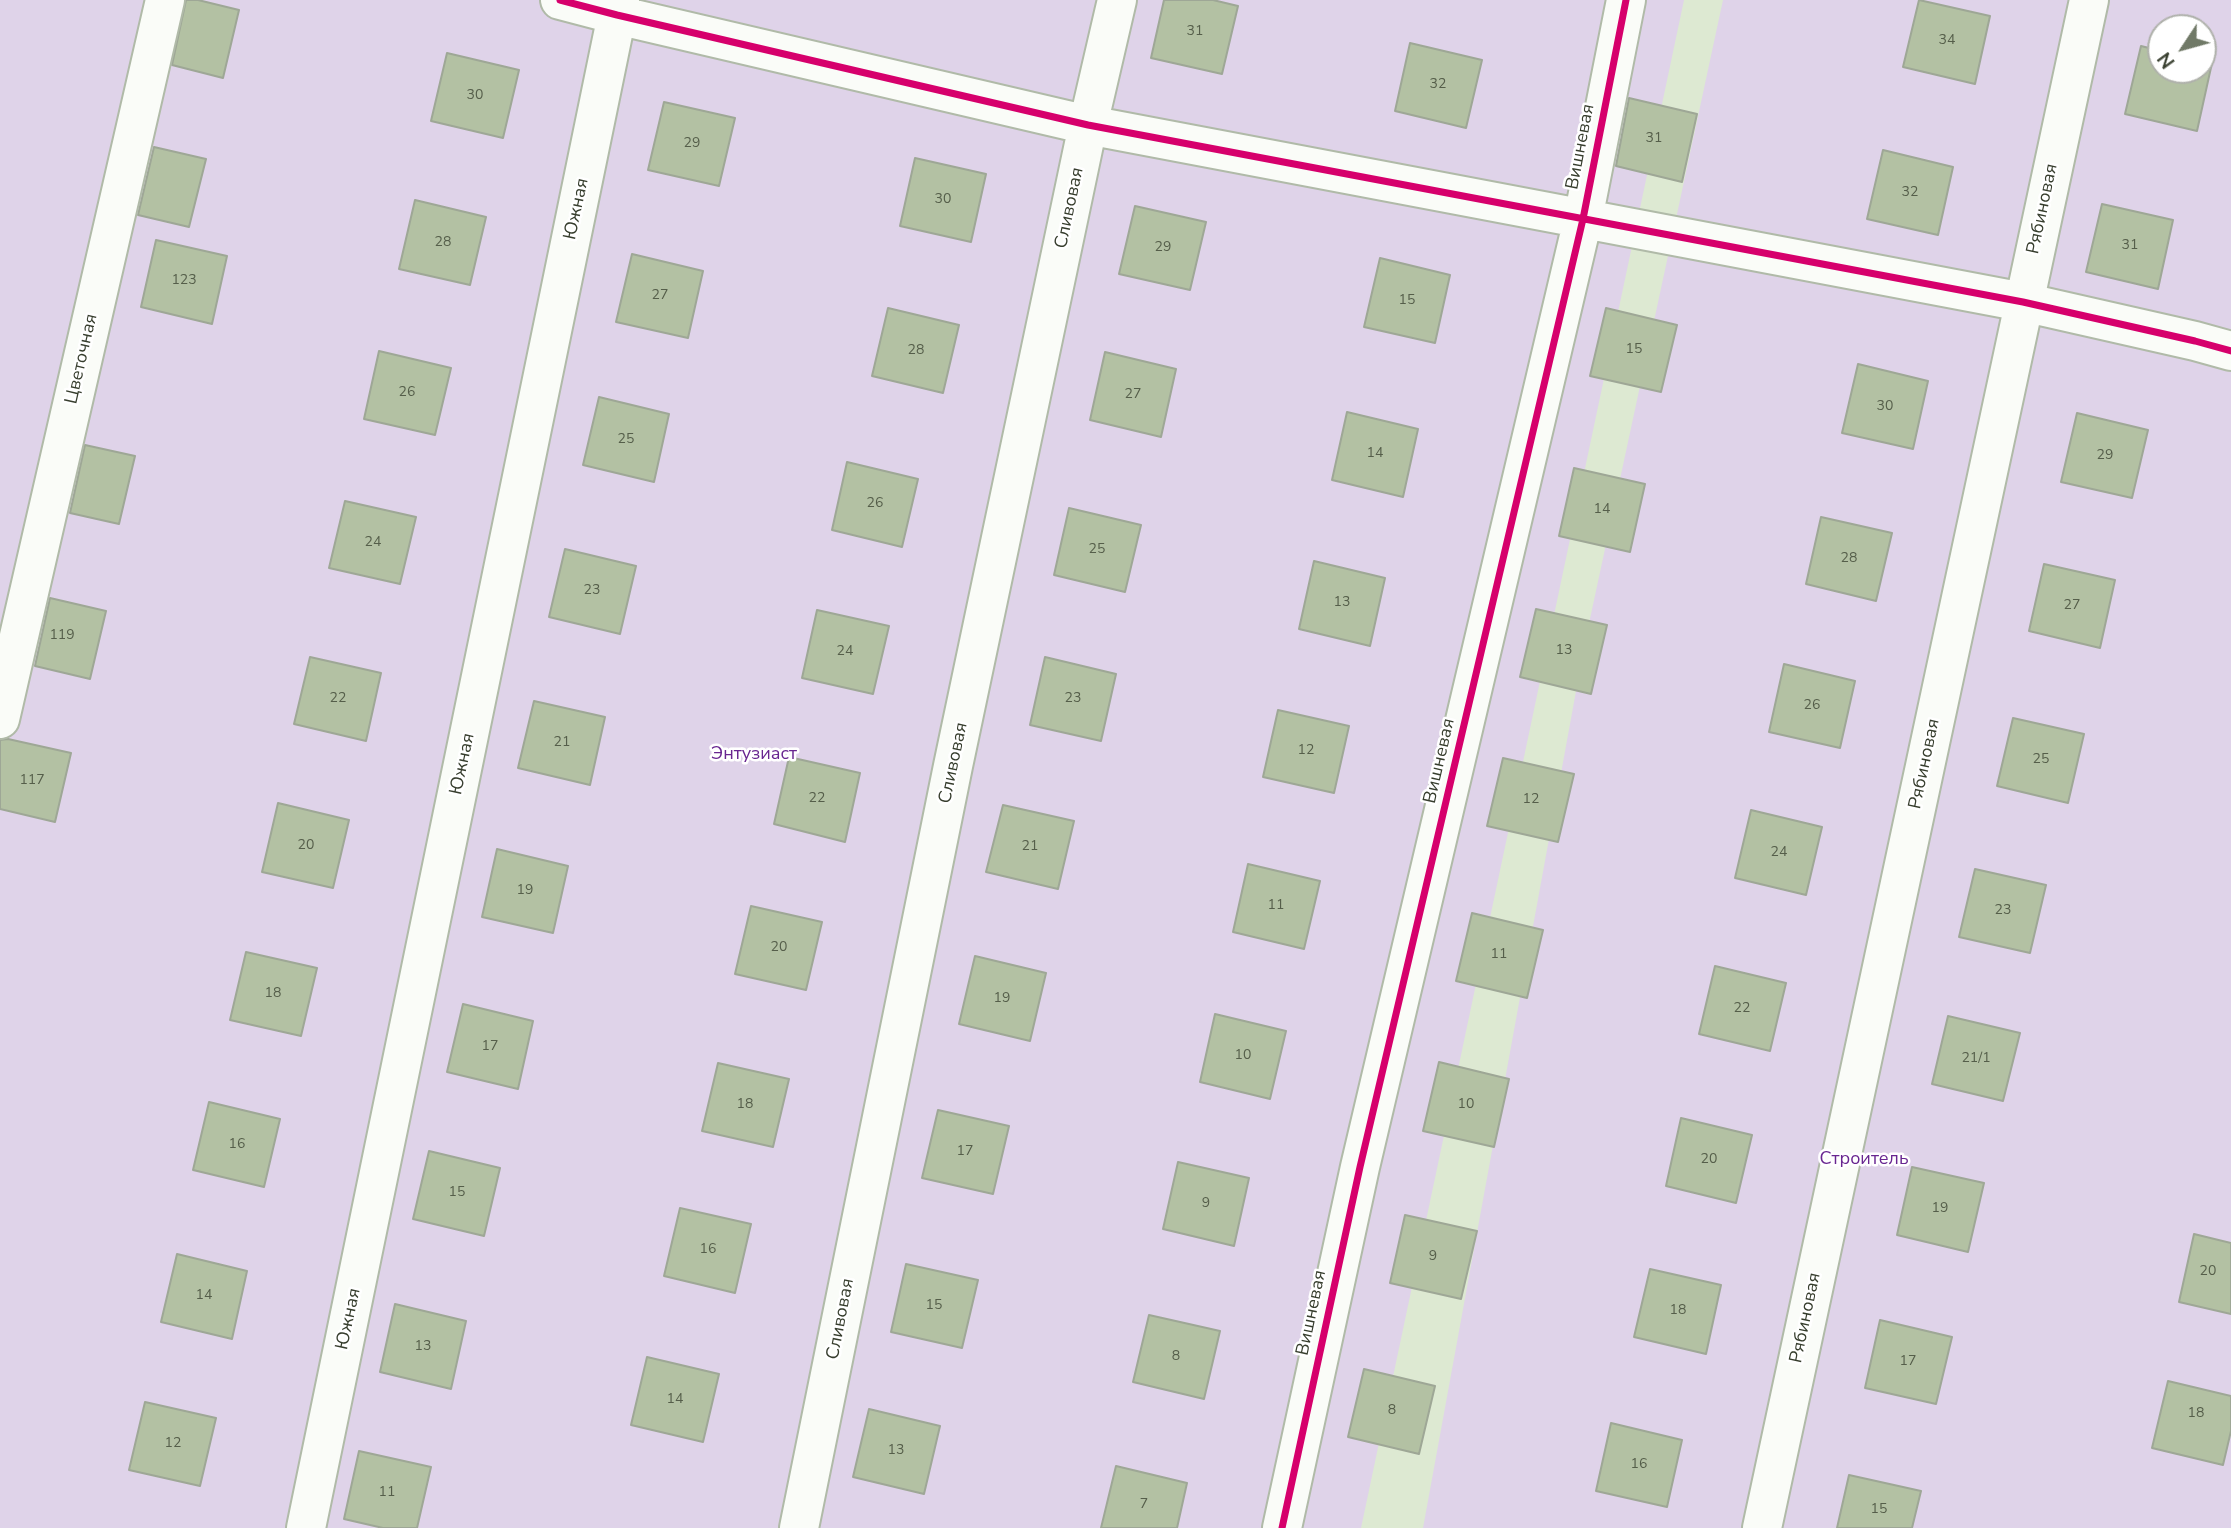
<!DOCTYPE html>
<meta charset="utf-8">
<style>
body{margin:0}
#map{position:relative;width:2231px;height:1528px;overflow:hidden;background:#dde9d2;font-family:"Nunito Sans",sans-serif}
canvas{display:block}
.north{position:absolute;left:2147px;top:14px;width:70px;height:70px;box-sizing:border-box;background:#fff;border:2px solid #afb1ab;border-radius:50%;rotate:234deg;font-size:19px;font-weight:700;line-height:28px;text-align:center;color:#363d2d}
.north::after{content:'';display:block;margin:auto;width:24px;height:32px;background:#707967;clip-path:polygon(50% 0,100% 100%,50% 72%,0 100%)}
</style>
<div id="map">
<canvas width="2231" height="1528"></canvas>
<div class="north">N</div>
</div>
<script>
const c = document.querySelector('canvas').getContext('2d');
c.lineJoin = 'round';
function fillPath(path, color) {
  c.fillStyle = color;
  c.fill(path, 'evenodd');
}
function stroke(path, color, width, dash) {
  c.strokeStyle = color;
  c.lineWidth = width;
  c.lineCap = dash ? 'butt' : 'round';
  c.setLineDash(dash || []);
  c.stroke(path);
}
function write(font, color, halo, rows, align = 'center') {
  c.font = font + ' "Nunito Sans",sans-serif';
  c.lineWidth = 5;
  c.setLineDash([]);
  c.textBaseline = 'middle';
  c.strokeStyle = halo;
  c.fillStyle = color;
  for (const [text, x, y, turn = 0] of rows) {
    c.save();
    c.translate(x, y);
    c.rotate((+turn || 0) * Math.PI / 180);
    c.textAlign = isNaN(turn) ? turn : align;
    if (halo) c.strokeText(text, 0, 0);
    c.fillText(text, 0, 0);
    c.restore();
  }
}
fillPath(new Path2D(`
 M 0,0 L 1684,0 L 1361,1528 L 0,1528 Z
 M 1723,0 L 2231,0 L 2231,1528 L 1423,1528 L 1585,642 ZM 2161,28 L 2203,28 L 2203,70 L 2161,70 Z`), '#dfd3e9');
const building = new Path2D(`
 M 186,0 L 198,0 L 239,10 L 223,78 L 172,65 Z
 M 1164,0 L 1213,0 L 1238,6 L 1222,74 L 1151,58 Z
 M 1919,0 L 1990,16 L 1975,84 L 1903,67 Z
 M 1410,43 L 1482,60 L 1466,128 L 1395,111 Z
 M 2141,46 L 2161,51 L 2161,70 L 2203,70 L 2203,61 L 2212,63 L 2197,131 L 2125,114 Z
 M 447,53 L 519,70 L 503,138 L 431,121 Z
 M 1629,98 L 1697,114 L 1682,182 L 1616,166 Z
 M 664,102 L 735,118 L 719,186 L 648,170 Z
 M 154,147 L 206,159 L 189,227 L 138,215 Z
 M 1883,150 L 1953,167 L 1938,235 L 1867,219 Z
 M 915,158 L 986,174 L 971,242 L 900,226 Z
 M 415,200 L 486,217 L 470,285 L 399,269 Z
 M 2102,204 L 2173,220 L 2158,289 L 2086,272 Z
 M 1135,206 L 1206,222 L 1190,290 L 1119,274 Z
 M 156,240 L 227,256 L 212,324 L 141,307 Z
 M 632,254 L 703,271 L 688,338 L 616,322 Z
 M 1380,258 L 1450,275 L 1435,343 L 1364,327 Z
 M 888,308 L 959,325 L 943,393 L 872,376 Z
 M 1606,308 L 1677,325 L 1661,392 L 1590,376 Z
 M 379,351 L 451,368 L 435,435 L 364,419 Z
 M 1105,352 L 1176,369 L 1161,437 L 1090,420 Z
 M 1858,364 L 1928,381 L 1913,449 L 1842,433 Z
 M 599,397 L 669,414 L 654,482 L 583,465 Z
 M 1347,412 L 1418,429 L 1403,497 L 1332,480 Z
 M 2077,413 L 2148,430 L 2132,498 L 2061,482 Z
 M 85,445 L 135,456 L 119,524 L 70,513 Z
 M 847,462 L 918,479 L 902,547 L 832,530 Z
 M 1574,468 L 1645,484 L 1630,552 L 1559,536 Z
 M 345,501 L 416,517 L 400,584 L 329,568 Z
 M 1069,508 L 1141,525 L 1125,592 L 1054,575 Z
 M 1821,517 L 1892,533 L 1876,601 L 1806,584 Z
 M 565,549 L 636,566 L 620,634 L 549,617 Z
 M 1314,561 L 1385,578 L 1370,646 L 1299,629 Z
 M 2044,564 L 2115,580 L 2100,648 L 2029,631 Z
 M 50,598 L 106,611 L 90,679 L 35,666 Z
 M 1536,609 L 1607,625 L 1591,694 L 1520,677 Z
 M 817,610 L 889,626 L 873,694 L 802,678 Z
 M 310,657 L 381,673 L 366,741 L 294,724 Z
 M 1045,657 L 1116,674 L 1101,741 L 1030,725 Z
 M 1784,664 L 1855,681 L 1840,748 L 1769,732 Z
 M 534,701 L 605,717 L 590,785 L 518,768 Z
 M 1278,710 L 1349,726 L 1334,793 L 1263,777 Z
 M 2013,718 L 2084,734 L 2068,803 L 1997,786 Z
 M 8,739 L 71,753 L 55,822 L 0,809 L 0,740 Z
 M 789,757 L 860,773 L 845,842 L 774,824 Z
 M 1503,758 L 1574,774 L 1558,842 L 1487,826 Z
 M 278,803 L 349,820 L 333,888 L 262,872 Z
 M 1003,805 L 1074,821 L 1058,889 L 986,872 Z
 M 1751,810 L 1822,827 L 1806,895 L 1735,878 Z
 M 497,849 L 568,866 L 553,933 L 482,917 Z
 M 1248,864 L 1320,881 L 1304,949 L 1233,932 Z
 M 1975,869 L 2046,885 L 2030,953 L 1959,937 Z
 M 751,906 L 822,922 L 806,990 L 735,974 Z
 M 1472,913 L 1543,930 L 1527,998 L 1456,981 Z
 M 246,952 L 317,968 L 301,1036 L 230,1020 Z
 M 975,956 L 1046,973 L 1030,1041 L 959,1024 Z
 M 1715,966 L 1786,983 L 1770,1051 L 1699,1034 Z
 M 463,1004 L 533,1021 L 518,1089 L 447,1072 Z
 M 1215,1014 L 1286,1031 L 1270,1099 L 1200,1082 Z
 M 1948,1016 L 2020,1033 L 2003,1101 L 1932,1084 Z
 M 1439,1062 L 1509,1079 L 1494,1147 L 1423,1131 Z
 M 718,1063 L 789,1079 L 773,1147 L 702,1131 Z
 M 209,1102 L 280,1119 L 264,1187 L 193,1170 Z
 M 938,1110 L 1009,1126 L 993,1194 L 922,1178 Z
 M 1681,1118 L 1752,1135 L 1736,1203 L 1666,1186 Z
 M 429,1151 L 500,1168 L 484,1236 L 413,1219 Z
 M 1178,1162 L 1249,1178 L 1234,1246 L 1163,1229 Z
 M 1912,1167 L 1984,1183 L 1968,1252 L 1897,1235 Z
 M 680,1208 L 751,1224 L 735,1293 L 664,1276 Z
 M 1405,1215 L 1477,1231 L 1461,1299 L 1390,1283 Z
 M 2194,1234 L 2231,1243 L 2231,1314 L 2179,1302 Z
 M 177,1254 L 247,1271 L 232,1339 L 161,1322 Z
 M 906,1264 L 978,1280 L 962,1348 L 891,1332 Z
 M 1650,1269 L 1721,1285 L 1706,1354 L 1634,1337 Z
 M 395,1304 L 466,1321 L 451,1389 L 380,1372 Z
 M 1149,1315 L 1220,1331 L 1204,1399 L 1133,1382 Z
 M 1880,1320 L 1952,1337 L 1936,1404 L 1865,1388 Z
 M 647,1357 L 719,1374 L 703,1442 L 631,1425 Z
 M 1364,1369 L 1435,1386 L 1419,1454 L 1348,1437 Z
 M 2168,1381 L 2231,1396 L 2231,1431 L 2223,1465 L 2152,1448 Z
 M 145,1402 L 216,1418 L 200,1486 L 129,1470 Z
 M 869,1409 L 940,1426 L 924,1494 L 853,1477 Z
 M 1611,1423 L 1682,1440 L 1667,1507 L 1596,1491 Z
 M 359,1451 L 431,1467 L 417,1528 L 383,1528 L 344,1519 Z
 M 1116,1466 L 1187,1483 L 1177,1528 L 1101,1528 Z
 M 1849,1475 L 1921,1491 L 1912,1528 L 1837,1528 Z`);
fillPath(building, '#b3c1a3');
stroke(building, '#9ea796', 2);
const minor = new Path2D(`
 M 560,0 L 617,15 L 1088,125 L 2023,302 L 2195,341 L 2231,351
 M 0,719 L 165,0
 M 306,1528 L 620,0
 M 799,1528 L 953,766 L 1088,125 L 1117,0
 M 1282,1528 L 1360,1167 L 1583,219 L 1626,0
 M 1762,1528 L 2089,0`);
stroke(minor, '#b0baa8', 42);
stroke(minor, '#fafcf8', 38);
stroke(new Path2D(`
 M 560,0 L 617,15 L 1088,125 L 2023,302 L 2195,341 L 2231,351
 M 1282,1528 L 1360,1167 L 1583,219 L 1626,0`), '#d6006c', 7);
write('14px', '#555e4a', null, [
 ["31",1195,32],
 ["34",1947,41],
 ["32",1438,85],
 ["30",475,96],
 ["31",1654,139],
 ["29",692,144],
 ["32",1910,193],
 ["30",943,200],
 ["28",443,243],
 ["31",2130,246],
 ["29",1163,248],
 ["123",184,281],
 ["27",660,296],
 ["15",1407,301],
 ["15",1634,350],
 ["28",916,351],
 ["26",407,393],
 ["27",1133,395],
 ["30",1885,407],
 ["25",626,440],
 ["14",1375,454],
 ["29",2105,456],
 ["26",875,504],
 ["14",1602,510],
 ["24",373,543],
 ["25",1097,550],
 ["28",1849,559],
 ["23",592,591],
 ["13",1342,603],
 ["27",2072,606],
 ["119",62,636],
 ["13",1564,651],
 ["24",845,652],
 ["22",338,699],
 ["23",1073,699],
 ["26",1812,706],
 ["21",562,743],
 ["12",1306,751],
 ["25",2041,760],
 ["117",32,781],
 ["22",817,799],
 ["12",1531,800],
 ["20",306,846],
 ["21",1030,847],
 ["24",1779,853],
 ["19",525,891],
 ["11",1276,906],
 ["23",2003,911],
 ["20",779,948],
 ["11",1499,955],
 ["18",273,994],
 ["19",1002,999],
 ["22",1742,1009],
 ["17",490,1047],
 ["10",1243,1056],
 ["21/1",1976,1059],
 ["18",745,1105],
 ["10",1466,1105],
 ["16",237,1145],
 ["17",965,1152],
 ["20",1709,1160],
 ["15",457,1193],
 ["9",1206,1204],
 ["19",1940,1209],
 ["16",708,1250],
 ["9",1433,1257],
 ["20",2208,1272],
 ["14",204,1296],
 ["15",934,1306],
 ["18",1678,1311],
 ["13",423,1347],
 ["8",1176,1357],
 ["17",1908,1362],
 ["14",675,1400],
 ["8",1392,1411],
 ["18",2196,1414],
 ["12",173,1444],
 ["13",896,1451],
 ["16",1639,1465],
 ["11",387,1493],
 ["7",1144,1505],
 ["15",1879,1510]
]);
write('18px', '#363d2d', '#fff', [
 ["Вишневая",1581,147,-79],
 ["Сливовая",1070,208,-78],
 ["Южная",577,209,-78],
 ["Рябиновая",2043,209,-78],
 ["Цветочная",82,359,-77],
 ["Вишневая",1440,761,-77],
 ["Сливовая",954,763,-78],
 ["Южная",463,764,-78],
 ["Рябиновая",1925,764,-78],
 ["Вишневая",1312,1313,-78],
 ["Рябиновая",1806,1318,-78],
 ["Южная",349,1319,-78],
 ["Сливовая",841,1319,-79]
]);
write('18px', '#682590', '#fff', [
 ["Энтузиаст",754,755],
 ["Строитель",1864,1160]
]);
</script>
